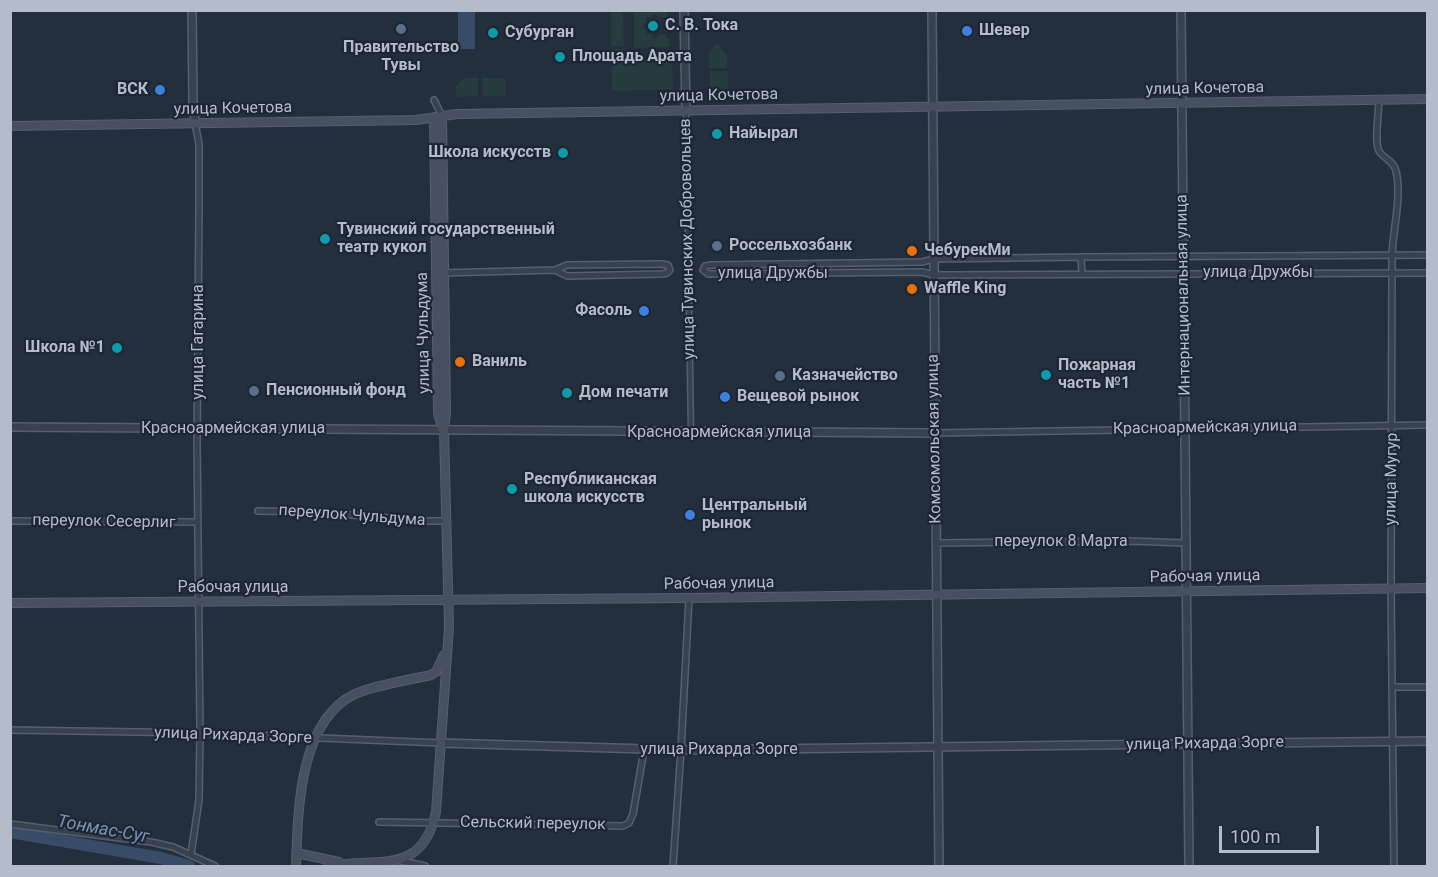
<!DOCTYPE html>
<meta charset="utf-8">
<style>
body{margin:0}
#map{position:relative;width:1438px;height:877px;overflow:hidden;background:#242f3e;font-family:Roboto,sans-serif}
canvas{display:block}
.frame{position:absolute;inset:0;border:12px solid #b4bcc9;pointer-events:none}
.scale{position:absolute;left:1219px;top:826px;width:100px;height:27px;box-sizing:border-box;border:3px solid #b4bcc9;border-top:0;padding-left:8px;font-size:18px;line-height:21px;white-space:nowrap;color:#b4bcc9;-webkit-text-stroke:4px #1d2633;paint-order:stroke}
</style>
<div id="map">
<canvas width="1438" height="877"></canvas>
<div class="frame"></div>
<div class="scale">100 m</div>
</div>
<script>
const c = document.querySelector('canvas').getContext('2d');
c.lineJoin = 'round';
function fillPath(path, color) {
  c.fillStyle = color;
  c.fill(path, 'evenodd');
}
function stroke(path, color, width, dash) {
  c.strokeStyle = color;
  c.lineWidth = width;
  c.lineCap = dash ? 'butt' : 'round';
  c.setLineDash(dash || []);
  c.stroke(path);
}
function write(font, color, halo, rows, align = 'center') {
  c.font = font + ' Roboto,sans-serif';
  c.lineWidth = 4.5;
  c.setLineDash([]);
  c.textBaseline = 'middle';
  c.strokeStyle = halo;
  c.fillStyle = color;
  for (const [text, x, y, turn = 0] of rows) {
    c.save();
    c.translate(x, y);
    c.rotate((+turn || 0) * Math.PI / 180);
    c.textAlign = isNaN(turn) ? turn : align;
    if (halo) c.strokeText(text, 0, 0);
    c.fillText(text, 0, 0);
    c.restore();
  }
}
fillPath(new Path2D(`
 M 611,11 L 623,11 L 624,46 L 611,46 Z
 M 634,11 L 668,11 L 666,17 L 659,17 L 655,13 L 651,17 L 646,17 L 646,22 L 642,26 L 646,30 L 646,34 L 651,34 L 655,38 L 659,34 L 666,34 L 666,38 L 669,38 L 669,47 L 634,48 Z
 M 717,43 L 727,55 L 727,68 L 709,68 L 709,52 Z
 M 611,49 L 624,49 L 625,57 L 672,56 L 673,89 L 612,91 Z
 M 710,71 L 728,71 L 728,89 L 710,89 Z
 M 465,78 L 478,78 L 478,96 L 456,97 L 456,86 Z
 M 482,78 L 505,78 L 506,96 L 483,96 Z`), '#263c3f');
fillPath(new Path2D(`
 M 458,11 L 475,11 L 475,49 L 458,49 Z`), '#394c67');
stroke(new Path2D(`
 M 10,832 L 161,858 L 189,866`), '#394c67', 12);
const pedestrian = new Path2D(`
 M 686,111 L 691,432`);
const minor = new Path2D(`
 M 434,100 L 442,116
 M 1379,100 C 1379,111 1374,142 1379,151 C 1384,159 1394,161 1396,171 C 1402,196 1393,229 1392,255 L 1391,589 L 1394,866
 M 1428,255 L 1081,257 L 934,259 L 922,262 L 711,265 L 705,266 L 703,270 L 708,274 L 922,272 L 934,275 L 1428,273
 M 1081,257 L 1082,274
 M 441,273 L 555,270 L 567,265 L 661,264 L 668,265 L 670,270 L 667,273 L 663,274 L 567,276 L 555,270
 M 935,433 L 1428,425
 M 258,511 L 314,512 L 428,521 L 446,521
 M 10,521 L 198,522
 M 936,543 L 1130,541 L 1186,543
 M 1392,687 L 1428,687
 M 10,730 L 200,733 L 441,743
 M 379,822 L 623,826 L 629,823 L 633,814 L 644,750
 M 10,824 L 151,842 L 173,847 L 215,866
 M 191,854 L 199,800 L 200,733 L 197,441 L 199,208 L 199,144 L 195,123
 M 401,861 L 425,866
 M 673,866 L 681,750 L 689,598`);
const tertiary = new Path2D(`
 M 192,10 L 193,102 L 195,123
 M 684,10 L 686,110
 M 932,10 L 939,866
 M 1181,10 L 1189,866
 M 10,427 L 935,433
 M 441,743 L 681,750 L 1428,741`);
const secondary = new Path2D(`
 M 434,117 L 438,413 L 443,430
 M 10,126 L 416,120 L 457,114 L 1428,99
 M 10,603 L 689,598 L 1428,588
 M 296,853 L 339,862
 M 296,866 C 298,813 298,721 355,694 C 375,685 409,680 431,675 L 436,672 L 444,655
 M 328,866 C 378,857 422,877 436,812 L 449,627 L 444,431 L 446,412 L 442,116`);
stroke(pedestrian, '#565f6c', 7);
stroke(minor, '#565f6c', 8);
stroke(tertiary, '#565f6c', 10);
stroke(secondary, '#565f6c', 10);
stroke(pedestrian, '#38414e', 4);
stroke(minor, '#38414e', 5);
stroke(tertiary, '#38414e', 7);
stroke(secondary, '#465061', 8);
for (const [x, y, r, color] of [
 [653,26,6,"#0f9aa8"],
 [401,29,6,"#5c6f8a"],
 [967,31,6,"#3f7fe0"],
 [493,33,6,"#0f9aa8"],
 [560,57,6,"#0f9aa8"],
 [160,90,6,"#3f7fe0"],
 [717,134,6,"#0f9aa8"],
 [563,153,6,"#0f9aa8"],
 [325,239,6,"#0f9aa8"],
 [717,246,6,"#5c6f8a"],
 [912,251,6,"#e8710a"],
 [912,289,6,"#e8710a"],
 [644,311,6,"#3f7fe0"],
 [117,348,6,"#0f9aa8"],
 [460,362,6,"#e8710a"],
 [1046,375,6,"#0f9aa8"],
 [780,376,6,"#5c6f8a"],
 [254,391,6,"#5c6f8a"],
 [567,393,6,"#0f9aa8"],
 [725,397,6,"#3f7fe0"],
 [512,489,6,"#0f9aa8"],
 [690,515,6,"#3f7fe0"]
]) {
  const dot = new Path2D();
  dot.arc(x, y, r, 0, 2 * Math.PI);
  c.fillStyle = color;
  c.fill(dot);
  stroke(dot, '#1d2633', 2);
}
write('bold 16px', '#b4bcc9', '#1d2633', [
 ["С. В. Тока",665,26],
 ["Шевер",979,31],
 ["Субурган",505,33],
 ["Правительство",401,48,"center"],
 ["Тувы",401,66,"center"],
 ["Площадь Арата",572,57],
 ["ВСК",148,90,"right"],
 ["Найырал",729,134],
 ["Школа искусств",551,153,"right"],
 ["Тувинский государственный",337,230],
 ["театр кукол",337,248],
 ["Россельхозбанк",729,246],
 ["ЧебурекМи",924,251],
 ["Waffle King",924,289],
 ["Фасоль",632,311,"right"],
 ["Школа №1",105,348,"right"],
 ["Ваниль",472,362],
 ["Пожарная",1058,366],
 ["часть №1",1058,384],
 ["Казначейство",792,376],
 ["Пенсионный фонд",266,391],
 ["Дом печати",579,393],
 ["Вещевой рынок",737,397],
 ["Республиканская",524,480],
 ["школа искусств",524,498],
 ["Центральный",702,506],
 ["рынок",702,524]
], 'left');
write('16px', '#b4bcc9', '#1d2633', [
 ["улица Кочетова",1205,89,-1],
 ["улица Кочетова",719,96,-1],
 ["улица Кочетова",233,109,-1],
 ["улица Тувинских Добровольцев",688,239,-91],
 ["улица Дружбы",1258,273],
 ["улица Дружбы",773,274],
 ["Интернациональная улица",1184,295,-91],
 ["улица Чульдума",424,333,-91],
 ["улица Гагарина",199,342,-90],
 ["Красноармейская улица",1205,428,-1],
 ["Красноармейская улица",233,429],
 ["Красноармейская улица",719,433],
 ["Комсомольская улица",935,439,-91],
 ["улица Мугур",1392,479,-89],
 ["переулок Чульдума",352,516,4],
 ["переулок Сесерлиг",104,522,1],
 ["переулок 8 Марта",1061,542],
 ["Рабочая улица",1205,577,-1],
 ["Рабочая улица",719,584,-1],
 ["Рабочая улица",233,588],
 ["улица Рихарда Зорге",233,736,2],
 ["улица Рихарда Зорге",1205,744,-1],
 ["улица Рихарда Зорге",719,750],
 ["Сельский переулок",533,824,1]
]);
write('italic 18px', '#7c92b1', '#1d2633', [
 ["Тонмас-Суг",103,830,10]
]);
</script>
